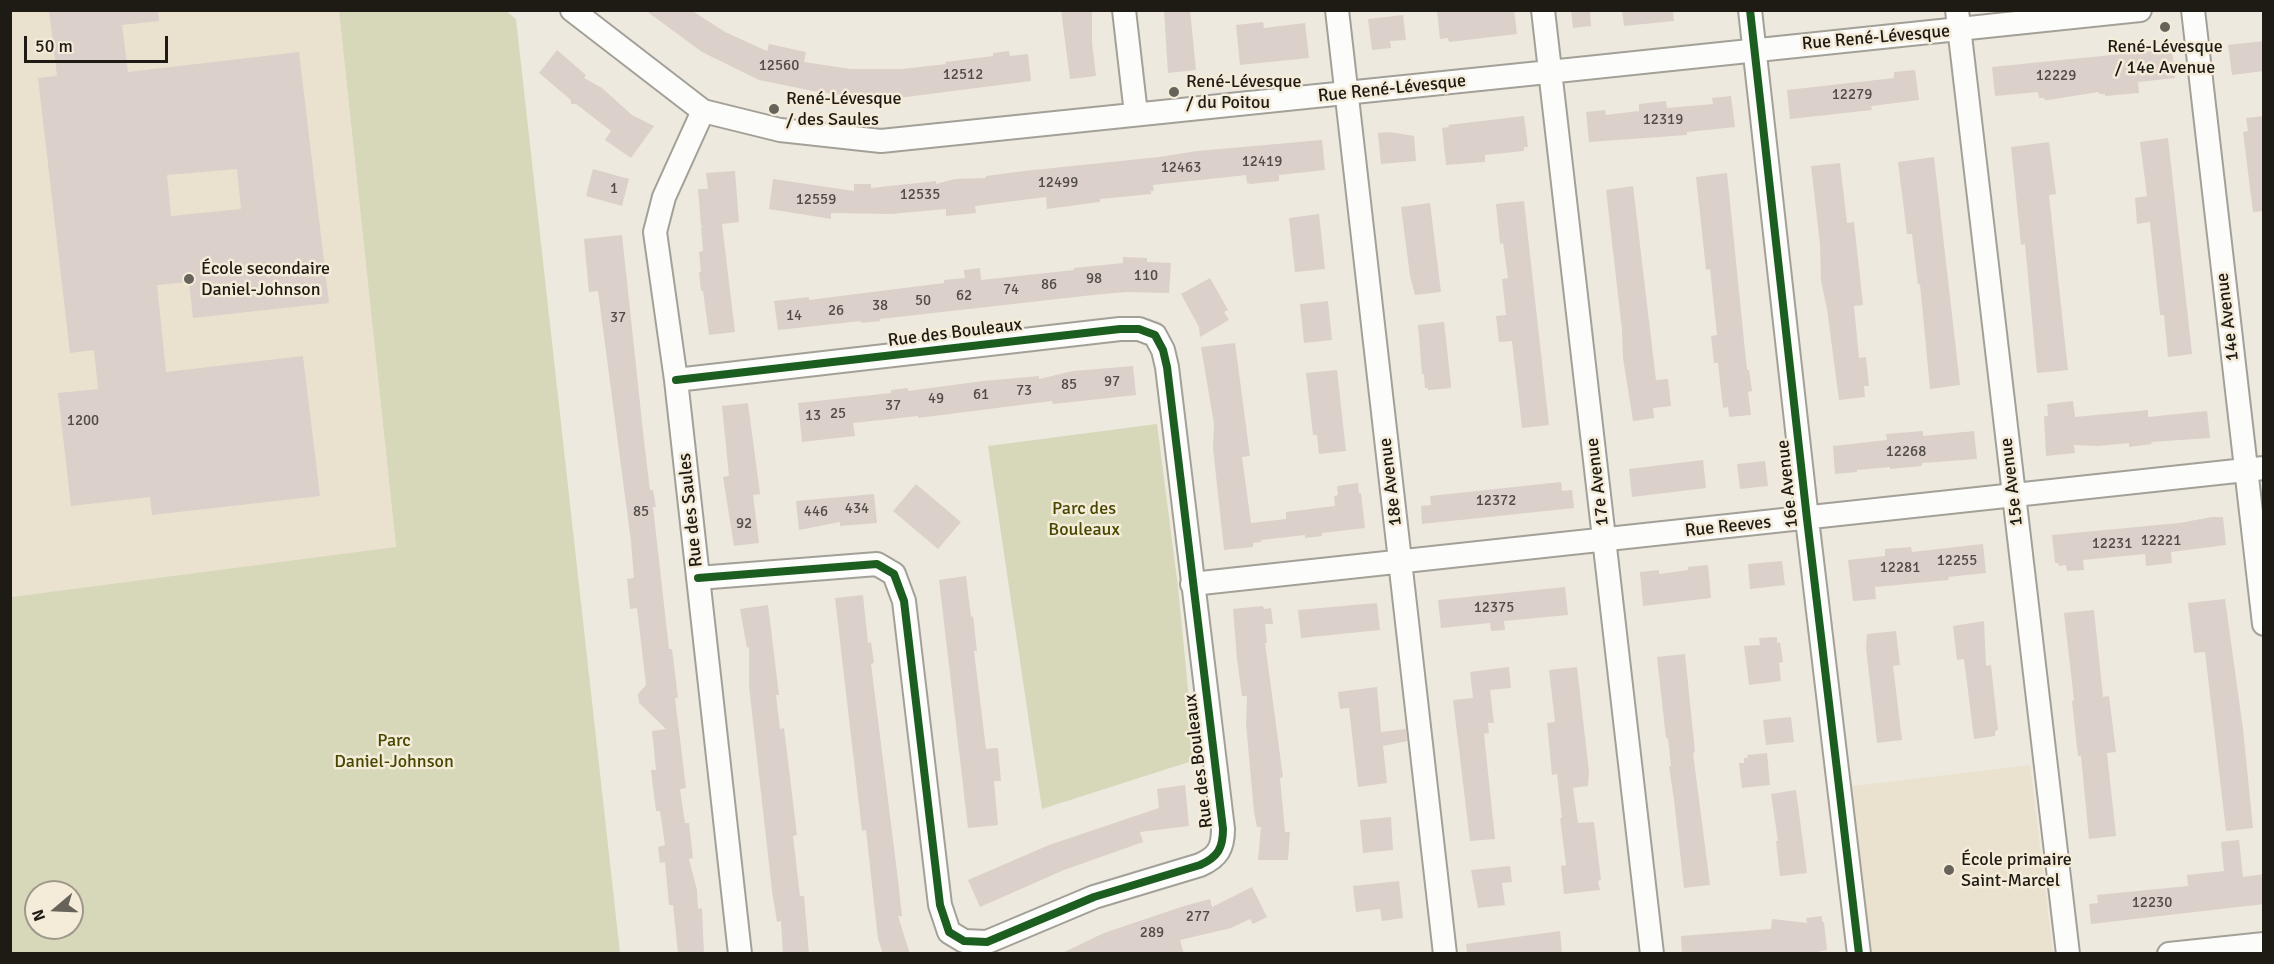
<!DOCTYPE html>
<meta charset="utf-8">
<style>
body{margin:0}
#map{position:relative;width:2274px;height:964px;overflow:hidden;background:#eee9df;font-family:Signika,sans-serif}
canvas{display:block}
.frame{position:absolute;inset:0;border:12px solid #1e1b14;pointer-events:none}
.north{position:absolute;left:24px;top:880px;width:60px;height:60px;box-sizing:border-box;background:#f4ecd9;border:2px solid #9e988a;border-radius:50%;rotate:251deg;font-size:16px;font-weight:700;line-height:24px;text-align:center;color:#1e1b14}
.north::after{content:'';display:block;margin:auto;width:21px;height:27px;background:#67635b;clip-path:polygon(50% 0,100% 100%,50% 72%,0 100%)}
.scale{position:absolute;left:24px;top:36px;width:144px;height:27px;box-sizing:border-box;border:3px solid #1e1b14;border-top:0;padding-left:8px;font-size:18px;line-height:21px;white-space:nowrap;color:#1e1b14;-webkit-text-stroke:4px #f4ecd9;paint-order:stroke}
</style>
<div id="map">
<canvas width="2274" height="964"></canvas>
<div class="frame"></div>
<div class="north">N</div>
<div class="scale">50 m</div>
</div>
<script>
const c = document.querySelector('canvas').getContext('2d');
c.lineJoin = 'round';
function fillPath(path, color) {
  c.fillStyle = color;
  c.fill(path, 'evenodd');
}
function stroke(path, color, width, dash) {
  c.strokeStyle = color;
  c.lineWidth = width;
  c.lineCap = dash ? 'butt' : 'round';
  c.setLineDash(dash || []);
  c.stroke(path);
}
function write(font, color, halo, rows, align = 'center') {
  c.font = font + ' Signika,sans-serif';
  c.lineWidth = 5;
  c.setLineDash([]);
  c.textBaseline = 'middle';
  c.strokeStyle = halo;
  c.fillStyle = color;
  for (const [text, x, y, turn = 0] of rows) {
    c.save();
    c.translate(x, y);
    c.rotate((+turn || 0) * Math.PI / 180);
    c.textAlign = isNaN(turn) ? turn : align;
    if (halo) c.strokeText(text, 0, 0);
    c.fillText(text, 0, 0);
    c.restore();
  }
}
fillPath(new Path2D(`
 M 10,11 L 339,11 L 396,548 L 11,597 Z
 M 2030,765 L 2053,953 L 1865,953 L 1845,787 Z`), '#eae2cf');
fillPath(new Path2D(`
 M 339,11 L 506,11 L 516,19 L 620,953 L 11,953 L 11,597 L 396,547 ZM 36,892 L 72,892 L 72,928 L 36,928 Z
 M 1157,424 L 1178,587 L 1195,760 L 1042,809 L 988,446 Z`), '#d7d7ba');
fillPath(new Path2D(`
 M 49,10 L 158,10 L 159,21 L 122,25 L 128,72 L 299,52 L 329,303 L 193,318 L 189,282 L 157,285 L 166,372 L 303,356 L 320,496 L 152,515 L 150,497 L 71,506 L 58,393 L 98,389 L 94,350 L 70,353 L 38,78 L 57,76 ZM 237,169 L 241,209 L 171,216 L 167,175 Z
 M 645,10 L 691,10 L 725,32 L 767,51 L 769,44 L 806,52 L 804,62 L 851,69 L 902,69 L 946,64 L 945,62 L 993,56 L 993,53 L 1009,51 L 1010,56 L 1028,54 L 1031,81 L 906,97 L 860,98 L 813,91 L 759,80 L 702,52 Z
 M 1061,10 L 1092,10 L 1092,42 L 1096,76 L 1070,79 Z
 M 1164,10 L 1190,10 L 1196,70 L 1168,73 Z
 M 1437,10 L 1514,10 L 1517,34 L 1449,42 L 1448,38 L 1440,39 Z
 M 1571,10 L 1590,10 L 1591,26 L 1573,28 Z
 M 1622,10 L 1673,10 L 1674,21 L 1624,26 Z
 M 1403,15 L 1406,40 L 1390,41 L 1391,48 L 1372,50 L 1368,19 Z
 M 1263,22 L 1264,28 L 1305,23 L 1309,58 L 1240,65 L 1236,25 Z
 M 2264,41 L 2264,71 L 2232,75 L 2228,45 Z
 M 2172,49 L 2175,78 L 2138,82 L 2139,93 L 2105,96 L 2105,94 L 2099,94 L 2099,92 L 2048,100 L 2045,100 L 2044,98 L 2039,98 L 2038,92 L 1995,96 L 1992,67 Z
 M 557,50 L 586,75 L 584,78 L 602,88 L 632,115 L 654,126 L 631,158 L 605,140 L 611,131 L 576,104 L 571,104 L 571,100 L 539,73 Z
 M 1915,70 L 1919,100 L 1871,106 L 1872,110 L 1790,119 L 1787,90 L 1894,78 L 1894,72 Z
 M 1731,96 L 1735,127 L 1687,132 L 1687,135 L 1589,142 L 1586,112 L 1605,110 L 1606,115 L 1639,111 L 1639,104 L 1666,101 L 1667,108 L 1713,104 L 1712,98 Z
 M 1524,116 L 1528,147 L 1524,147 L 1524,151 L 1485,155 L 1485,162 L 1446,165 L 1442,128 L 1449,127 L 1448,125 Z
 M 2264,116 L 2264,211 L 2253,212 L 2243,132 L 2248,131 L 2246,118 Z
 M 1390,132 L 1414,136 L 1416,161 L 1381,164 L 1378,133 Z
 M 2168,138 L 2192,354 L 2168,357 L 2164,315 L 2160,315 L 2150,222 L 2137,224 L 2135,198 L 2147,196 L 2140,142 Z
 M 1322,140 L 1325,170 L 1279,175 L 1279,181 L 1251,184 L 1247,183 L 1246,175 L 1153,185 L 1154,191 L 1151,191 L 1151,194 L 1100,199 L 1100,202 L 1047,209 L 1046,197 L 975,206 L 976,213 L 946,216 L 946,209 L 891,214 L 831,213 L 831,219 L 769,209 L 773,179 L 854,191 L 854,184 L 871,184 L 871,188 L 936,181 L 936,184 L 955,179 L 986,178 L 986,176 L 1024,171 L 1159,157 L 1197,151 Z
 M 2049,142 L 2056,194 L 2049,195 L 2068,370 L 2037,373 L 2025,244 L 2021,245 L 2011,147 Z
 M 1934,157 L 1960,385 L 1930,389 L 1920,284 L 1918,285 L 1912,234 L 1907,234 L 1898,162 Z
 M 1840,163 L 1847,223 L 1854,222 L 1863,305 L 1854,306 L 1859,358 L 1866,357 L 1869,386 L 1864,386 L 1865,397 L 1839,400 L 1827,309 L 1821,281 L 1820,244 L 1811,166 Z
 M 593,169 L 629,179 L 622,206 L 586,196 Z
 M 735,171 L 739,222 L 722,224 L 735,332 L 709,335 L 703,291 L 701,291 L 699,272 L 701,272 L 699,252 L 703,251 L 701,227 L 704,227 L 701,226 L 698,189 L 708,189 L 706,173 Z
 M 1727,173 L 1747,370 L 1749,370 L 1752,391 L 1748,392 L 1751,415 L 1729,417 L 1728,407 L 1723,408 L 1718,363 L 1714,363 L 1711,336 L 1717,335 L 1710,269 L 1706,270 L 1696,177 Z
 M 1633,186 L 1656,380 L 1668,379 L 1671,406 L 1653,408 L 1654,418 L 1633,421 L 1623,358 L 1622,330 L 1606,190 Z
 M 1524,201 L 1549,425 L 1522,428 L 1512,341 L 1499,342 L 1496,316 L 1506,315 L 1502,279 L 1508,278 L 1503,243 L 1500,244 L 1496,204 Z
 M 1430,203 L 1441,292 L 1415,295 L 1410,276 L 1401,207 Z
 M 1319,214 L 1325,269 L 1295,272 L 1289,218 Z
 M 622,235 L 644,441 L 650,490 L 653,490 L 656,507 L 653,507 L 667,631 L 669,649 L 672,649 L 678,698 L 675,698 L 686,788 L 680,789 L 685,823 L 689,823 L 693,858 L 689,859 L 697,890 L 698,909 L 702,908 L 704,954 L 678,954 L 673,905 L 669,905 L 665,862 L 660,863 L 658,847 L 665,845 L 660,811 L 656,811 L 651,770 L 656,770 L 652,731 L 666,729 L 639,703 L 638,694 L 646,685 L 637,608 L 630,609 L 627,579 L 634,578 L 631,542 L 598,291 L 589,292 L 584,239 Z
 M 1123,257 L 1147,258 L 1147,262 L 1171,263 L 1169,293 L 1126,292 L 1093,295 L 880,319 L 880,321 L 861,323 L 861,321 L 778,330 L 774,301 L 809,297 L 809,300 L 944,283 L 944,280 L 965,278 L 964,270 L 980,268 L 981,280 L 1074,270 L 1074,268 L 1123,263 Z
 M 1210,278 L 1228,310 L 1224,312 L 1229,320 L 1200,337 L 1199,327 L 1181,294 Z
 M 1328,301 L 1332,340 L 1304,343 L 1300,304 Z
 M 1444,322 L 1451,385 L 1451,388 L 1428,390 L 1428,388 L 1425,388 L 1424,374 L 1422,374 L 1418,325 Z
 M 1235,343 L 1250,456 L 1242,457 L 1251,523 L 1286,519 L 1286,512 L 1335,506 L 1334,496 L 1338,495 L 1337,486 L 1358,483 L 1359,493 L 1361,493 L 1365,528 L 1322,533 L 1322,536 L 1305,538 L 1305,535 L 1261,540 L 1261,542 L 1253,543 L 1253,547 L 1224,550 L 1213,448 L 1214,424 L 1201,347 Z
 M 1133,366 L 1136,395 L 1053,404 L 1052,401 L 918,418 L 918,416 L 853,423 L 855,436 L 802,442 L 798,403 L 891,393 L 891,390 L 908,388 L 908,391 L 983,381 L 1039,376 L 1039,379 L 1073,371 Z
 M 1337,370 L 1346,451 L 1319,454 L 1317,435 L 1313,435 L 1306,373 Z
 M 2073,401 L 2075,417 L 2148,410 L 2148,417 L 2207,411 L 2210,438 L 2151,442 L 2152,444 L 2129,447 L 2129,443 L 2098,446 L 2074,445 L 2075,453 L 2046,456 L 2044,416 L 2048,416 L 2047,404 Z
 M 748,403 L 760,494 L 753,495 L 759,543 L 734,546 L 723,477 L 729,476 L 722,406 Z
 M 1923,431 L 1923,436 L 1974,431 L 1977,459 L 1922,463 L 1922,466 L 1890,469 L 1890,467 L 1857,470 L 1857,472 L 1835,474 L 1833,446 L 1887,440 L 1886,434 Z
 M 1703,460 L 1706,488 L 1632,497 L 1629,469 Z
 M 1765,461 L 1768,486 L 1740,489 L 1737,464 Z
 M 1561,482 L 1562,491 L 1572,490 L 1574,508 L 1422,524 L 1421,506 L 1431,505 L 1430,496 Z
 M 916,484 L 961,522 L 938,549 L 893,511 Z
 M 874,494 L 877,523 L 840,526 L 840,522 L 799,530 L 796,501 Z
 M 2212,517 L 2223,517 L 2226,545 L 2171,552 L 2172,563 L 2146,566 L 2145,554 L 2083,560 L 2084,570 L 2067,571 L 2066,565 L 2059,566 L 2058,563 L 2055,563 L 2052,535 L 2179,523 Z
 M 1983,544 L 1986,573 L 1948,577 L 1949,580 L 1875,587 L 1876,599 L 1853,601 L 1848,560 L 1885,556 L 1885,549 L 1911,547 L 1912,552 Z
 M 1782,561 L 1785,585 L 1750,589 L 1748,564 Z
 M 1708,565 L 1711,598 L 1643,606 L 1640,572 L 1659,570 L 1659,574 L 1688,570 L 1688,567 Z
 M 966,576 L 971,617 L 973,616 L 977,651 L 974,651 L 986,749 L 998,748 L 1001,781 L 994,781 L 998,825 L 968,828 L 939,580 Z
 M 1565,587 L 1568,615 L 1504,621 L 1505,630 L 1491,631 L 1490,623 L 1441,628 L 1438,600 Z
 M 863,595 L 868,643 L 871,642 L 874,663 L 871,664 L 898,880 L 902,916 L 898,916 L 910,954 L 883,954 L 878,939 L 866,830 L 862,831 L 835,598 Z
 M 2225,599 L 2243,729 L 2253,828 L 2226,831 L 2205,652 L 2194,653 L 2188,603 Z
 M 1377,603 L 1380,630 L 1301,638 L 1298,610 Z
 M 768,605 L 779,695 L 776,695 L 780,729 L 784,728 L 797,835 L 793,836 L 800,896 L 804,896 L 809,954 L 783,954 L 781,921 L 777,922 L 772,891 L 749,686 L 749,647 L 747,648 L 740,609 Z
 M 1263,606 L 1264,609 L 1271,608 L 1273,624 L 1265,624 L 1267,643 L 1265,643 L 1283,777 L 1280,778 L 1285,832 L 1290,832 L 1288,860 L 1258,860 L 1261,827 L 1257,827 L 1254,812 L 1246,724 L 1247,696 L 1242,696 L 1237,659 L 1233,609 Z
 M 2094,610 L 2103,697 L 2109,696 L 2116,752 L 2107,753 L 2116,836 L 2089,839 L 2081,756 L 2078,756 L 2072,701 L 2074,700 L 2064,613 Z
 M 1984,621 L 1986,666 L 1991,665 L 1998,730 L 1995,731 L 1995,736 L 1974,739 L 1964,659 L 1957,660 L 1953,626 Z
 M 1896,631 L 1900,665 L 1893,666 L 1902,740 L 1877,743 L 1866,648 L 1867,634 Z
 M 1777,637 L 1777,643 L 1780,642 L 1783,662 L 1779,663 L 1781,681 L 1749,685 L 1744,646 L 1760,645 L 1759,638 Z
 M 1685,654 L 1695,752 L 1693,753 L 1710,885 L 1684,888 L 1674,800 L 1669,766 L 1671,766 L 1668,738 L 1666,738 L 1657,657 Z
 M 1509,667 L 1511,688 L 1490,690 L 1494,723 L 1488,723 L 1489,733 L 1484,734 L 1495,839 L 1470,841 L 1453,700 L 1473,698 L 1470,672 Z
 M 1577,667 L 1589,772 L 1588,786 L 1573,788 L 1578,823 L 1594,822 L 1601,880 L 1598,881 L 1600,890 L 1564,894 L 1561,866 L 1566,865 L 1560,818 L 1562,818 L 1557,774 L 1552,775 L 1547,723 L 1555,722 L 1549,670 Z
 M 1377,687 L 1381,732 L 1406,729 L 1407,741 L 1383,746 L 1387,783 L 1358,787 L 1349,708 L 1340,709 L 1338,692 Z
 M 1791,717 L 1794,742 L 1766,745 L 1763,720 Z
 M 1767,753 L 1770,785 L 1742,788 L 1739,763 L 1744,763 L 1744,758 L 1748,758 L 1747,755 Z
 M 1185,785 L 1189,826 L 1140,832 L 1143,842 L 1064,870 L 980,907 L 968,880 L 1049,845 L 1159,808 L 1157,789 Z
 M 1796,790 L 1807,873 L 1780,876 L 1776,841 L 1778,841 L 1771,794 Z
 M 1391,817 L 1393,850 L 1363,853 L 1360,820 Z
 M 2239,840 L 2243,877 L 2264,874 L 2264,904 L 2091,924 L 2089,904 L 2098,903 L 2097,895 L 2188,886 L 2187,875 L 2224,871 L 2221,842 Z
 M 1510,866 L 1512,882 L 1502,883 L 1505,905 L 1478,908 L 1471,870 Z
 M 1399,881 L 1403,918 L 1382,921 L 1380,909 L 1356,912 L 1353,886 Z
 M 1252,887 L 1267,917 L 1253,924 L 1250,919 L 1231,928 L 1180,940 L 1184,954 L 1060,954 L 1104,933 L 1184,906 L 1210,899 L 1212,907 Z
 M 1822,916 L 1822,922 L 1824,922 L 1827,950 L 1812,953 L 1682,954 L 1681,936 L 1771,929 L 1772,919 L 1807,923 L 1806,918 Z
 M 1560,931 L 1562,954 L 1467,954 L 1466,944 Z`), '#dcd0ca');
const street = new Path2D(`
 M 572,10 L 703,111 L 780,130 L 881,141 C 1300,96 1721,56 2140,10
 M 1124,10 L 1136,114
 M 1337,10 L 1445,954
 M 1543,10 L 1652,954
 M 1750,10 L 1807,519 L 1859,954
 M 1957,10 L 2068,954
 M 2193,10 L 2264,624
 M 703,111 L 664,197 L 655,232 L 676,380 L 740,954
 M 676,380 L 1120,329 L 1139,329 L 1155,335 L 1163,350 L 1167,367 L 1223,829 C 1223,848 1218,857 1200,865 L 1094,897 L 987,942 L 964,941 L 949,932 L 940,905 L 904,601 L 894,574 L 877,564 L 698,578
 M 1192,584 L 2264,468
 M 2169,954 L 2264,944`);
stroke(street, '#a3a098', 26);
stroke(street, '#fcfcfa', 22);
stroke(new Path2D(`
 M 1750,10 L 1807,519 L 1859,954
 M 676,380 L 1120,329 L 1139,329 L 1155,335 L 1163,350 L 1167,367 L 1223,829 C 1223,848 1218,857 1200,865 L 1094,897 L 987,942 L 964,941 L 949,932 L 940,905 L 904,601 L 894,574 L 877,564 L 698,578`), '#1b5e20', 8);
for (const [x, y, r, color] of [
 [2165,27,6,"#67635b"],
 [1174,92,6,"#67635b"],
 [774,109,6,"#67635b"],
 [189,279,6,"#67635b"],
 [1949,870,6,"#67635b"]
]) {
  const dot = new Path2D();
  dot.arc(x, y, r, 0, 2 * Math.PI);
  c.fillStyle = color;
  c.fill(dot);
  stroke(dot, '#f4ecd9', 2);
}
write('15px', '#524c46', null, [
 ["12560",779,66],
 ["12512",963,75],
 ["12229",2056,76],
 ["12279",1852,95],
 ["12319",1663,120],
 ["12419",1262,162],
 ["12463",1181,168],
 ["12499",1058,183],
 ["1",614,189],
 ["12535",920,195],
 ["12559",816,200],
 ["110",1146,276],
 ["98",1094,279],
 ["86",1049,285],
 ["74",1011,290],
 ["62",964,296],
 ["50",923,301],
 ["38",880,306],
 ["26",836,311],
 ["14",794,316],
 ["37",618,318],
 ["97",1112,382],
 ["85",1069,385],
 ["73",1024,391],
 ["61",981,395],
 ["49",936,399],
 ["37",893,406],
 ["25",838,414],
 ["13",813,416],
 ["1200",83,421],
 ["12268",1906,452],
 ["12372",1496,501],
 ["434",857,509],
 ["85",641,512],
 ["446",816,512],
 ["92",744,524],
 ["12221",2161,541],
 ["12231",2112,544],
 ["12255",1957,561],
 ["12281",1900,568],
 ["12375",1494,608],
 ["12230",2152,903],
 ["277",1198,917],
 ["289",1152,933]
]);
write('18px', '#1e1b14', '#f4ecd9', [
 ["Rue René-Lévesque",1876,38,-5],
 ["Rue René-Lévesque",1392,89,-6],
 ["14e Avenue",2228,317,-97],
 ["Rue des Bouleaux",955,333,-7],
 ["18e Avenue",1391,482,-97],
 ["17e Avenue",1598,482,-97],
 ["15e Avenue",2012,482,-97],
 ["16e Avenue",1788,484,-96],
 ["Rue des Saules",691,510,-96],
 ["Rue Reeves",1728,527,-6],
 ["Rue des Bouleaux",1199,761,-97]
]);
write('18px', '#1e1b14', '#f4ecd9', [
 ["René-Lévesque",2165,47,"center"],
 ["/ 14e Avenue",2165,68,"center"],
 ["René-Lévesque",1186,82],
 ["/ du Poitou",1186,103],
 ["René-Lévesque",786,99],
 ["/ des Saules",786,120],
 ["École secondaire",201,269],
 ["Daniel-Johnson",201,290],
 ["École primaire",1961,860],
 ["Saint-Marcel",1961,881]
], 'left');
write('18px', '#464800', '#f4ecd9', [
 ["Parc des",1084,509],
 ["Bouleaux",1084,530],
 ["Parc",394,741],
 ["Daniel-Johnson",394,762]
]);
</script>
